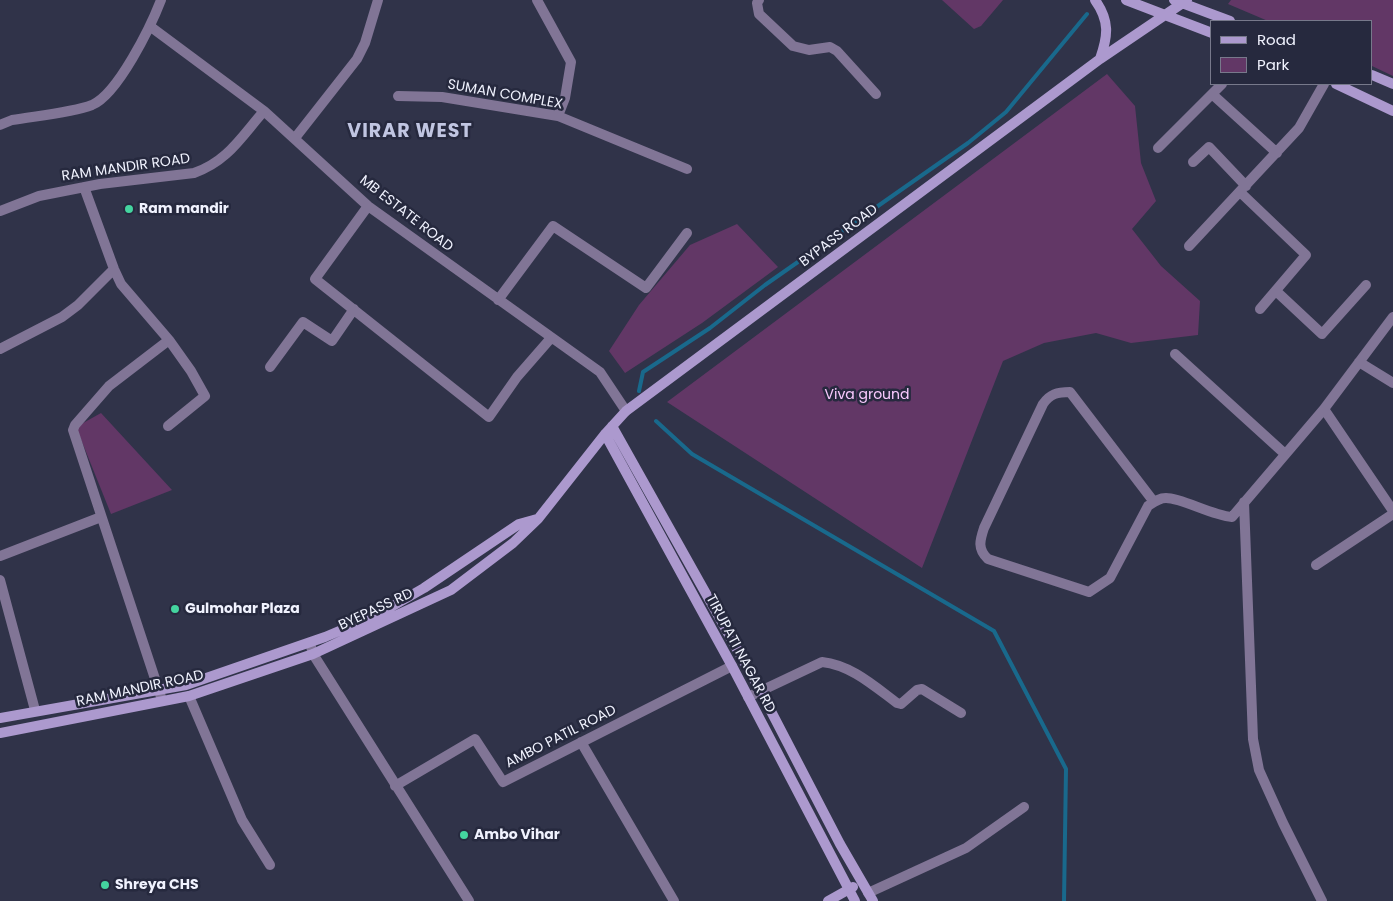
<!DOCTYPE html>
<style>
body{margin:0}
#map{position:relative;width:1393px;height:901px;overflow:hidden;background:#303349;font-family:Poppins,sans-serif}
canvas{display:block}
.legend{position:absolute;left:1210px;top:20px;width:162px;height:65px;box-sizing:border-box;background:#26293e;border:1px solid #77798b;margin:0;padding:6px 9px;list-style:none;font-size:15px;color:#f0f2fe}
.legend li{display:flex;align-items:center;gap:10px;height:25px}
.legend b{width:25px;border:1px solid #77798b}
</style>
<div id="map">
<canvas width="1393" height="901"></canvas>
<ul class="legend">
<li><b style="height:6px;background:#ac99ce"></b>Road</li>
<li><b style="height:14px;background:#623766"></b>Park</li>
</ul>
</div>
<script>
const c = document.querySelector('canvas').getContext('2d');
c.lineJoin = 'round';
function fillPath(path, color) {
  c.fillStyle = color;
  c.fill(path, 'evenodd');
}
function stroke(path, color, width, dash) {
  c.strokeStyle = color;
  c.lineWidth = width;
  c.lineCap = dash ? 'butt' : 'round';
  c.setLineDash(dash || []);
  c.stroke(path);
}
function write(font, color, halo, rows, align = 'center') {
  c.font = font + ' Poppins,sans-serif';
  c.lineWidth = 5;
  c.setLineDash([]);
  c.textBaseline = 'middle';
  c.strokeStyle = halo;
  c.fillStyle = color;
  for (const [text, x, y, turn = 0] of rows) {
    c.save();
    c.translate(x, y);
    c.rotate((+turn || 0) * Math.PI / 180);
    c.textAlign = isNaN(turn) ? turn : align;
    if (halo) c.strokeText(text, 0, 0);
    c.fillText(text, 0, 0);
    c.restore();
  }
}
fillPath(new Path2D(`
 M 942,0 L 1003,0 L 981,26 L 974,29 Z
 M 1231,0 L 1393,0 L 1393,76 L 1372,66 L 1372,21 L 1268,21 L 1228,4 Z
 M 1107,74 L 1135,106 L 1141,163 L 1156,201 L 1132,229 L 1161,266 L 1200,301 L 1198,335 L 1131,343 L 1096,333 L 1044,343 L 1003,361 L 922,568 L 667,402 Z
 M 737,224 L 778,267 L 702,323 L 625,373 L 609,351 L 639,305 L 690,245 Z
 M 101,413 L 172,490 L 111,514 L 76,427 Z`), '#623766');
stroke(new Path2D(`
 M 639,391 L 643,372 L 710,328 L 765,285 L 968,143 L 1006,112 L 1087,14
 M 656,421 L 692,454 L 994,631 L 1066,769 L 1064,901`), '#19698c', 4);
stroke(new Path2D(`
 M 537,0 L 571,62 L 565,98 L 558,116
 M 759,0 L 757,3 L 759,14 L 793,46 L 809,50 L 830,47 L 837,51 L 876,94
 M 151,27 L 264,111 L 368,206 L 600,372 L 626,411
 M 1212,94 L 1277,153
 M 398,96 L 442,97 L 558,116 L 687,169
 M 0,125 L 12,120 C 35,116 71,113 92,105 C 118,94 151,26 161,0
 M 295,138 L 357,59 L 365,43 L 378,0
 M 1158,148 L 1222,84
 M 1193,162 L 1209,147 L 1246,186
 M 84,187 L 114,269 L 121,284 L 169,340 L 191,371 L 205,396 L 168,426
 M 1240,192 L 1306,255 L 1260,309
 M 368,206 L 315,279 L 489,417 L 517,377 L 551,338
 M 0,211 L 39,196 L 100,184 L 194,173 C 228,161 241,137 264,111
 M 1189,246 L 1299,128 L 1324,84
 M 1276,291 L 1322,334 L 1366,285
 M 498,300 L 553,226 L 646,288 L 687,233
 M 0,349 L 62,317 L 78,305 L 114,269
 M 1175,354 L 1285,454
 M 1359,362 L 1393,383
 M 270,367 L 303,322 L 332,341 L 354,309
 M 1324,409 L 1393,317
 M 1154,502 L 1070,392 C 1057,392 1050,394 1043,404 L 984,528 C 980,540 977,549 988,559 L 1089,592 L 1110,578 L 1148,506 C 1154,502 1159,498 1166,498 C 1182,498 1211,515 1232,517 L 1324,409 L 1393,511
 M 1244,502 L 1253,739 L 1259,770 L 1283,823 L 1322,901
 M 0,556 L 101,517
 M 1316,565 L 1393,514
 M 0,580 L 35,710
 M 310,643 L 313,654 L 469,901
 M 189,696 L 242,820 L 270,865
 M 748,697 L 822,662 C 851,665 874,686 897,703 L 901,704 L 917,690 L 922,689 L 961,713
 M 162,700 L 73,430 L 75,425 L 109,386 L 169,340
 M 581,742 L 674,901
 M 395,786 L 475,739 L 503,782 L 732,666
 M 868,893 L 966,848 L 1024,807`), '#817596', 10);
stroke(new Path2D(`
 M 1095,0 C 1110,21 1108,36 1100,59
 M 1126,0 L 1212,33
 M 1174,0 L 1230,21
 M 1372,75 L 1393,84
 M 1336,84 L 1393,111
 M 612,426 L 760,690 L 840,844 L 873,901
 M 605,434 L 732,666 L 855,901
 M 0,718 L 186,685 L 325,637 L 377,615 L 424,588 L 519,524 L 537,519
 M 0,733 L 189,696 L 313,654 L 451,590 L 513,543 L 538,519 L 605,434 L 626,411 L 1100,59 L 1187,0
 M 828,901 L 853,887`), '#ac99ce', 10);
for (const [x, y, r, color] of [
 [129,209,5,"#44d49f"],
 [175,609,5,"#44d49f"],
 [464,835,5,"#44d49f"],
 [105,885,5,"#44d49f"]
]) {
  const dot = new Path2D();
  dot.arc(x, y, r, 0, 2 * Math.PI);
  c.fillStyle = color;
  c.fill(dot);
  stroke(dot, '#26293e', 2);
}
write('14px', '#f0f2fe', '#26293e', [
 ["SUMAN COMPLEX",505,95,10],
 ["RAM MANDIR ROAD",126,168,-8],
 ["MB ESTATE ROAD",406,214,38],
 ["BYPASS ROAD",839,236,-37],
 ["BYEPASS RD",376,610,-25],
 ["TIRUPATI NAGAR RD",740,654,62],
 ["RAM MANDIR ROAD",140,689,-12],
 ["AMBO PATIL ROAD",561,737,-27]
]);
write('bold 14px', '#f0f2fe', '#26293e', [
 ["Ram mandir",139,209],
 ["Gulmohar Plaza",185,609],
 ["Ambo Vihar",474,835],
 ["Shreya CHS",115,885]
], 'left');
write('14px', '#f9c9fe', '#26293e', [
 ["Viva ground",867,395]
]);
c.letterSpacing = '1px';
write('bold 19px', '#c0c5e1', '#26293e', [
 ["VIRAR WEST",410,132]
]);
c.letterSpacing = '0px';
</script>
